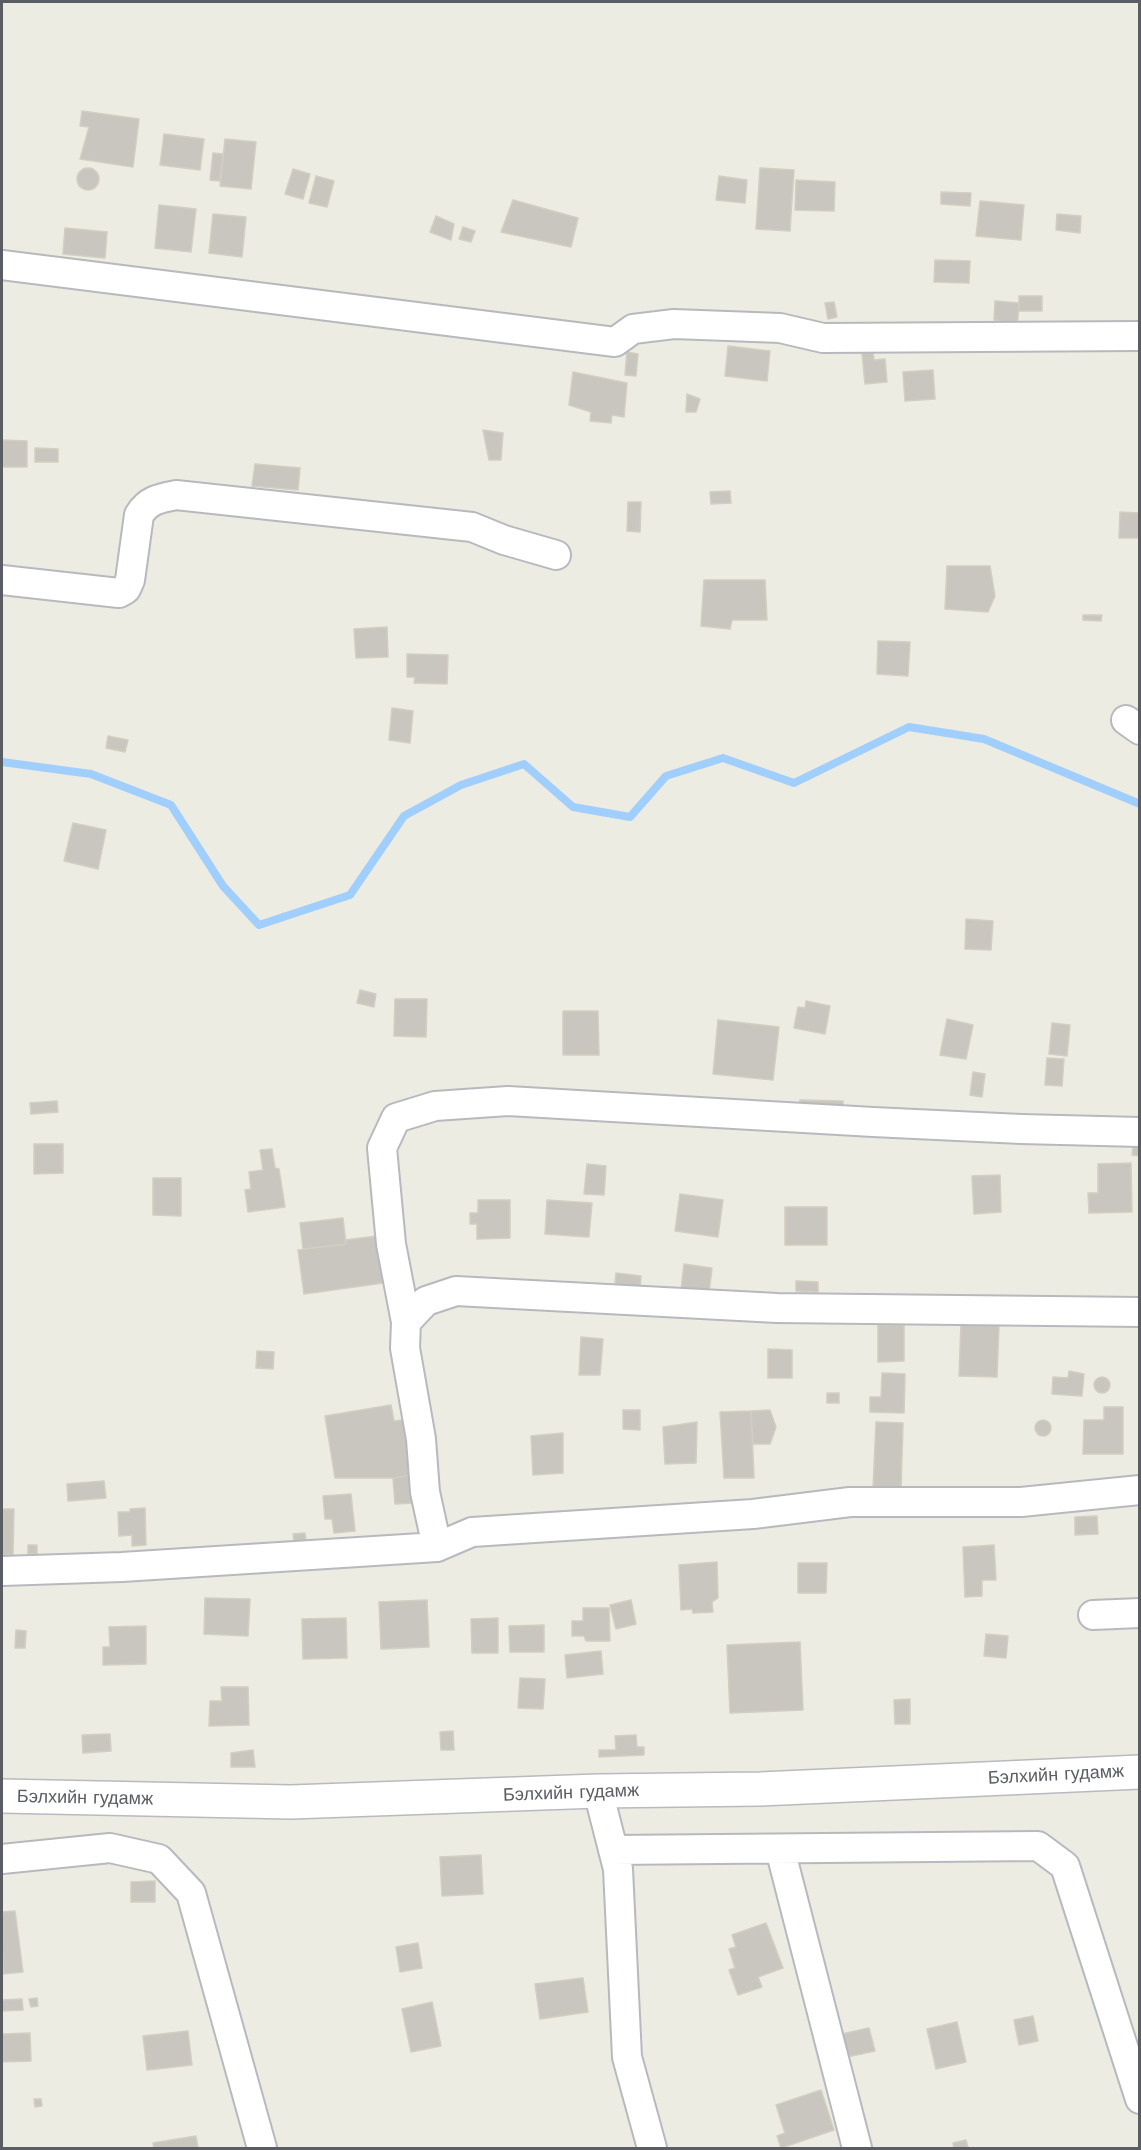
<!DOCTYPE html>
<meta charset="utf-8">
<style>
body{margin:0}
#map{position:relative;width:1141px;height:2150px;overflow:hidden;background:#edece2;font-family:"Work Sans",sans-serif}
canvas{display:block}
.frame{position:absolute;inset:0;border:3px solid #5a5d63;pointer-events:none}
</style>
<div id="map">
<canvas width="1141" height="2150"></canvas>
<div class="frame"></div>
</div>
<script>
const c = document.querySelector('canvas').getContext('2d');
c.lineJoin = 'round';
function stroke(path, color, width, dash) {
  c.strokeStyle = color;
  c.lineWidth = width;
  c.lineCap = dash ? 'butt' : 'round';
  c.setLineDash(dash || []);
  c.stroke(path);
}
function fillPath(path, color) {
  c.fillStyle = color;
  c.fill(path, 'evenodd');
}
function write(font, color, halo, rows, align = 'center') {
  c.font = font + ' "Work Sans",sans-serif';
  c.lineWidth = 6;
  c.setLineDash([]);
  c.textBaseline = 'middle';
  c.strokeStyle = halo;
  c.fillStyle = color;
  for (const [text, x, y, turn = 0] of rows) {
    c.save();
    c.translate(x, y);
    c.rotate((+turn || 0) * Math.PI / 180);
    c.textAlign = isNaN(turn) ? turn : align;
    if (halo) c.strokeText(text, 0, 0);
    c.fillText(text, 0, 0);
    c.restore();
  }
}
stroke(new Path2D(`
 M 2,762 L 91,774 L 171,805 L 223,886 L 259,925 L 350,895 L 404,816 L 461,785 L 524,764 L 573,807 L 630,817 L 666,776 L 723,758 L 794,783 L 909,727 L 984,739 L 1140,804`), '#a0ceff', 8);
const building = new Path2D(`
 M 82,111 L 139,119 L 133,167 L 80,159 L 89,127 L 80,126 Z
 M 164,134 L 204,139 L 200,170 L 160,165 Z
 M 225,139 L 256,142 L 251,189 L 220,186 Z
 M 213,153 L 223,154 L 220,181 L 210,180 Z
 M77 179a11 11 0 1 1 22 0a11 11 0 1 1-22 0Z
 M 760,168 L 794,170 L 790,231 L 756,229 Z
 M 293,169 L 310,174 L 303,199 L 285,194 Z
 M 316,176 L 334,181 L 327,207 L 309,203 Z
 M 719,176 L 747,180 L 745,203 L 716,200 Z
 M 796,180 L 835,182 L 834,211 L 795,210 Z
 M 941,192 L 971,193 L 970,206 L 941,204 Z
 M 513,200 L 578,218 L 571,247 L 501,232 Z
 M 980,201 L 1024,205 L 1021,240 L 976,236 Z
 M 159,205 L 196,209 L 191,252 L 155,248 Z
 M 213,214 L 246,217 L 242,257 L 209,253 Z
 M 1057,214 L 1081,216 L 1080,233 L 1056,230 Z
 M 436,216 L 454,224 L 451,240 L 430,232 Z
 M 463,227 L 475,231 L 471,242 L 459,239 Z
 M 65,228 L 107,232 L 105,258 L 63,254 Z
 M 935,260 L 970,261 L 969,283 L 934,282 Z
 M 1019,296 L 1042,296 L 1042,311 L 1019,311 Z
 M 995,301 L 1019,303 L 1017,329 L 999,328 L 1000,321 L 994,320 Z
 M 834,302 L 837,317 L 828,319 L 825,303 Z
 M 728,346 L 770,351 L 767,381 L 725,376 Z
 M 627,352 L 638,354 L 636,376 L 625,375 Z
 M 873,352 L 874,360 L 885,359 L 887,382 L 865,384 L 862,353 Z
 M 933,370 L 935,399 L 905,401 L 903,372 Z
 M 573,372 L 627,383 L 624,417 L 612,415 L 611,423 L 590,421 L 591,412 L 569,405 Z
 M 687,394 L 700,399 L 696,412 L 686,412 Z
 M 483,430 L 503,433 L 501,460 L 489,460 Z
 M 2,440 L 27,441 L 27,467 L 2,467 Z
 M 35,448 L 58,449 L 58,462 L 35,462 Z
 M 255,464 L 300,468 L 298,490 L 252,486 Z
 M 730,491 L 731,503 L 711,504 L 710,492 Z
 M 628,502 L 641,502 L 640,532 L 627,531 Z
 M 1120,512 L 1140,513 L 1140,538 L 1119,538 Z
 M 947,566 L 990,566 L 995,596 L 988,612 L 945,609 Z
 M 704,580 L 765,580 L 767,620 L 732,620 L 730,629 L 701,626 Z
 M 1083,615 L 1102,615 L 1101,621 L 1083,620 Z
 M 387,627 L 388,657 L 356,658 L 354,629 Z
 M 878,641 L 910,642 L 908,676 L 877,674 Z
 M 407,654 L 448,655 L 447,684 L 414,683 L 415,677 L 407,677 Z
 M 392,708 L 413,711 L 410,743 L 389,740 Z
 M 108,736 L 128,740 L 125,752 L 106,748 Z
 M 73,823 L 106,830 L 98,869 L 64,861 Z
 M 966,919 L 993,921 L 991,950 L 965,949 Z
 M 360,990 L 376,994 L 374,1007 L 357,1003 Z
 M 395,999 L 427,999 L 426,1037 L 394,1036 Z
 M 806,1001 L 830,1006 L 825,1034 L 794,1028 L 798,1007 L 805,1008 Z
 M 563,1011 L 598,1011 L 599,1055 L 563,1055 Z
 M 947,1019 L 973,1025 L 966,1059 L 940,1055 Z
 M 718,1020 L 779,1027 L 773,1080 L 713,1074 Z
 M 1052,1023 L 1070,1025 L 1067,1056 L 1049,1054 Z
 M 1047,1058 L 1064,1059 L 1062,1086 L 1045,1085 Z
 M 973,1072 L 985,1074 L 982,1097 L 970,1095 Z
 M 800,1100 L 843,1101 L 843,1109 L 800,1108 Z
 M 57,1101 L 58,1112 L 31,1114 L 30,1103 Z
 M 34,1144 L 63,1144 L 63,1173 L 34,1174 Z
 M 1133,1147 L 1140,1147 L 1140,1156 L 1132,1155 Z
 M 272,1149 L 275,1168 L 279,1169 L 285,1207 L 248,1212 L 245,1190 L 251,1189 L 249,1172 L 263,1170 L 260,1150 Z
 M 1131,1163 L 1132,1212 L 1089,1213 L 1088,1193 L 1098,1193 L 1098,1164 Z
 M 587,1164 L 606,1166 L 604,1195 L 584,1194 Z
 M 1000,1175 L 1001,1212 L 974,1214 L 972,1176 Z
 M 153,1178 L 181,1178 L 181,1216 L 153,1215 Z
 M 680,1194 L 723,1200 L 718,1237 L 675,1231 Z
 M 478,1200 L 510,1200 L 510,1238 L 477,1239 L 477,1224 L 470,1224 L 470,1213 L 478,1213 Z
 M 547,1200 L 592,1203 L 589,1237 L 545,1234 Z
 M 785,1207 L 827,1207 L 827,1245 L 785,1245 Z
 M 343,1218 L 346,1244 L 303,1249 L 300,1223 Z
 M 377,1236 L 383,1283 L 304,1294 L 298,1250 L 346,1244 L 345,1240 Z
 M 684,1264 L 712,1268 L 709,1293 L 681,1290 Z
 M 616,1273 L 641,1276 L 640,1287 L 615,1284 Z
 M 796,1281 L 818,1282 L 818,1292 L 796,1291 Z
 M 961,1323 L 999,1324 L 997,1377 L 959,1376 Z
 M 878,1325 L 904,1325 L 904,1361 L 878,1362 Z
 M 581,1337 L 603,1339 L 600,1375 L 579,1375 Z
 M 768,1349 L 792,1350 L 792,1378 L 768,1378 Z
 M 257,1351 L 274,1352 L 273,1369 L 256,1368 Z
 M 1069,1371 L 1084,1374 L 1082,1396 L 1052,1394 L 1053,1377 L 1068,1378 Z
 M 882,1373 L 905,1374 L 904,1413 L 870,1412 L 870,1397 L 881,1397 Z
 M1094 1385a8 8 0 1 1 16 0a8 8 0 1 1-16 0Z
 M 827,1393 L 839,1393 L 839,1403 L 827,1403 Z
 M 391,1405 L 394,1421 L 411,1419 L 411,1475 L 393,1478 L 335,1478 L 325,1416 Z
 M 1104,1407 L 1123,1407 L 1123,1454 L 1083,1454 L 1084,1420 L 1104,1420 Z
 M 623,1410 L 640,1410 L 640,1430 L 623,1429 Z
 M 770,1410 L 776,1427 L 770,1444 L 753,1444 L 751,1411 Z
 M 751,1411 L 754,1478 L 724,1478 L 720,1412 Z
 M1035 1428a8 8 0 1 1 16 0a8 8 0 1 1-16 0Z
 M 697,1422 L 696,1463 L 665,1464 L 663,1427 Z
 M 876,1422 L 903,1423 L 901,1489 L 873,1488 Z
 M 563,1433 L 563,1473 L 533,1475 L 531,1436 Z
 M 411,1475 L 414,1503 L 395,1504 L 393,1478 Z
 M 104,1481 L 106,1498 L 68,1501 L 67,1484 Z
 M 351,1494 L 355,1531 L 334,1533 L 332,1519 L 325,1519 L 323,1496 Z
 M 145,1508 L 146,1545 L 132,1546 L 132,1535 L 119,1536 L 118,1512 L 130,1512 L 130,1509 Z
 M 2,1509 L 14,1509 L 13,1555 L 2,1555 Z
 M 1097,1516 L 1098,1534 L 1075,1535 L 1075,1517 Z
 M 305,1533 L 306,1540 L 294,1541 L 293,1534 Z
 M 28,1545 L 37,1545 L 37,1554 L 28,1554 Z
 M 994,1545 L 996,1580 L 982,1580 L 982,1596 L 965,1597 L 963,1547 Z
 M 717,1562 L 718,1598 L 712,1602 L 713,1612 L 693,1613 L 692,1609 L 681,1610 L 679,1565 Z
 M 798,1563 L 827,1563 L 826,1593 L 798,1593 Z
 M 205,1598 L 250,1599 L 248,1636 L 204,1634 Z
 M 427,1600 L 429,1647 L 381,1649 L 379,1602 Z
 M 631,1600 L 636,1624 L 616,1629 L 610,1605 Z
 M 583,1608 L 609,1608 L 610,1641 L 586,1641 L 584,1636 L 572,1636 L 572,1621 L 583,1621 Z
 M 346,1618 L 347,1658 L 303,1659 L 302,1619 Z
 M 498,1618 L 498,1653 L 472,1653 L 471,1619 Z
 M 544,1625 L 544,1652 L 510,1652 L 509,1626 Z
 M 146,1626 L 146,1664 L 103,1665 L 103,1647 L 110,1647 L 109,1627 Z
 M 16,1630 L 26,1631 L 25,1648 L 15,1648 Z
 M 986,1634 L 1008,1636 L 1006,1658 L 984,1656 Z
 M 800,1642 L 803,1710 L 730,1713 L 727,1645 Z
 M 601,1651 L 603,1674 L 567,1678 L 565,1655 Z
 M 520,1678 L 545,1679 L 543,1709 L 518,1708 Z
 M 221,1687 L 248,1687 L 249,1725 L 209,1726 L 210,1701 L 222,1701 Z
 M 910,1699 L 910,1724 L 895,1724 L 894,1700 Z
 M 453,1731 L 454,1750 L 441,1750 L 440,1732 Z
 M 110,1734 L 111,1751 L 83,1753 L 82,1735 Z
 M 636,1735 L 637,1747 L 644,1747 L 644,1755 L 599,1757 L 599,1750 L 616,1750 L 615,1736 Z
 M 253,1750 L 255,1767 L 231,1767 L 231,1753 Z
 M 481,1855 L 483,1894 L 442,1896 L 440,1857 Z
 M 155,1881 L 155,1902 L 131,1902 L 131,1882 Z
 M 15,1911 L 23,1972 L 3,1974 L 2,1912 Z
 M 766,1923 L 783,1968 L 758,1977 L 762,1987 L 738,1995 L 729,1970 L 735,1968 L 729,1949 L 736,1947 L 732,1935 Z
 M 418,1943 L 422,1968 L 400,1972 L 396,1947 Z
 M 583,1978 L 588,2012 L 540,2019 L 535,1984 Z
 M 37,1998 L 38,2006 L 31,2007 L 29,1999 Z
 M 22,1999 L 23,2010 L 2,2011 L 2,2000 Z
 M 432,2002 L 441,2046 L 411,2052 L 402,2009 Z
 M 1033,2016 L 1038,2041 L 1019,2045 L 1014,2020 Z
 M 957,2022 L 966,2062 L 936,2069 L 927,2029 Z
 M 869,2028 L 875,2051 L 847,2057 L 842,2034 Z
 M 188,2031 L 192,2065 L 147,2070 L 143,2036 Z
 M 30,2033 L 31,2061 L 2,2062 L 2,2034 Z
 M 821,2090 L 834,2130 L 781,2148 L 777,2136 L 785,2133 L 776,2105 Z
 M 34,2099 L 41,2099 L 42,2106 L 35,2107 Z
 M 196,2136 L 198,2148 L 154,2148 L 153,2143 Z
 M 966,2140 L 968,2148 L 954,2148 L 953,2143 Z`);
fillPath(building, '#c8c6bf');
stroke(building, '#d2cec0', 1.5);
const minor = new Path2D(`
 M 2,265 L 615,342 L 633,329 L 674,324 L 780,328 L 823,338 L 1140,336
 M 2,580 L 119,593 L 126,589 L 130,580 L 139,515 C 148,500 160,498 176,495 L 472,527 L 504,540 L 556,555
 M 1126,720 L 1140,730
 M 406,1322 L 391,1244 L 382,1148 L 396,1118 L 435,1106 L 508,1101 L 873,1122 L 1021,1129 L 1140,1132
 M 437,1547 L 425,1492 L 421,1439 L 405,1348 L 406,1322 L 426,1301 L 456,1291 L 777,1308 L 1140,1312
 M 2,1571 L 122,1567 L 437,1547 L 472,1532 L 753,1514 L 850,1502 L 1021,1502 L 1140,1490
 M 1093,1615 L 1140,1613
 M 598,1791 L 618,1869 L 627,2057 L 652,2148
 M 780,1849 L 857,2148
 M 613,1850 L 1038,1846 L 1065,1866 L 1140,2099
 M 2,1859 L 110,1848 L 159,1859 L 191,1893 L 262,2148`);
const secondary = new Path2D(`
 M 2,1796 L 291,1802 L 598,1791 L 760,1789 L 1140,1772`);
stroke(minor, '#b7b9be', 32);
stroke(secondary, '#b8bac0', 36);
stroke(minor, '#fff', 28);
stroke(secondary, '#fff', 33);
write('18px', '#5a5d63', '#fff', [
 ["Бэлхийн гудамж",1056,1775,-3],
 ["Бэлхийн гудамж",571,1793,-2],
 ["Бэлхийн гудамж",85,1798,1]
]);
</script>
